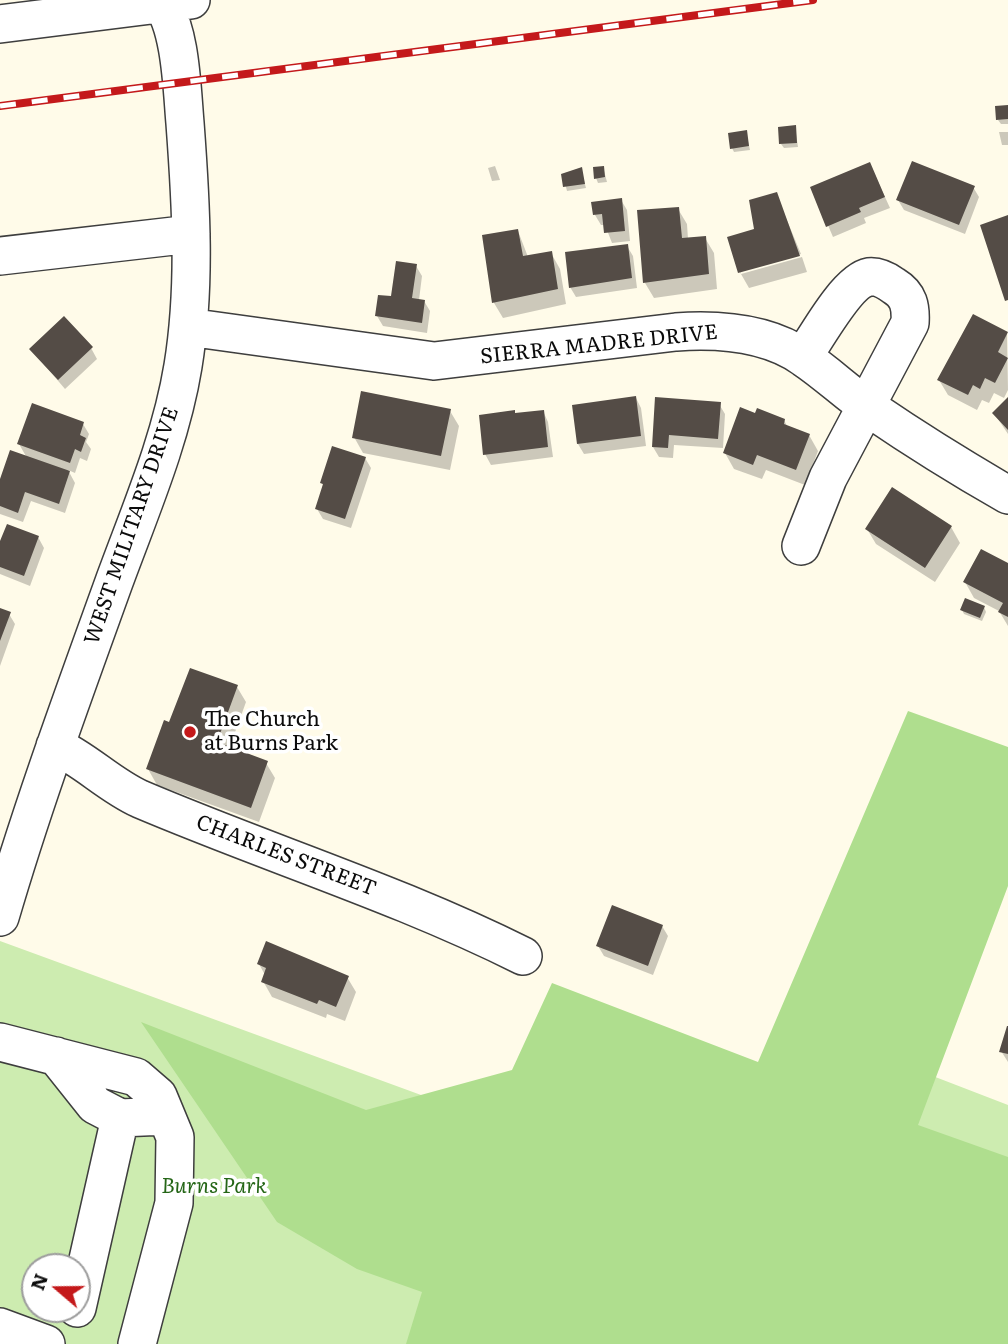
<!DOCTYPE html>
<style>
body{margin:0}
#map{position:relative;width:1008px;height:1344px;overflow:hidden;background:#fffbe9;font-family:Literata,serif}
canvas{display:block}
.north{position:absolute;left:21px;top:1253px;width:70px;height:70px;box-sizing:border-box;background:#fff;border:2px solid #9d9d9d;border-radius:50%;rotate:290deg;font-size:19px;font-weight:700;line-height:28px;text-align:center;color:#0b0b0b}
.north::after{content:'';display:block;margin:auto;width:24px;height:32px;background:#c4191b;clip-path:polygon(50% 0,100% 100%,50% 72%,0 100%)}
</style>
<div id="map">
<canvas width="1008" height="1344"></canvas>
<div class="north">N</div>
</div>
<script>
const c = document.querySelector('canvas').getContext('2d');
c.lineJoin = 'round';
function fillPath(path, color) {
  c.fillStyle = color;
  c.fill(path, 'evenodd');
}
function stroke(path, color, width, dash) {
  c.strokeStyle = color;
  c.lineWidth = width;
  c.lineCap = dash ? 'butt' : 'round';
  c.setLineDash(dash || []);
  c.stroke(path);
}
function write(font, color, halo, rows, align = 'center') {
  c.font = font + ' Literata,serif';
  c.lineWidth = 7;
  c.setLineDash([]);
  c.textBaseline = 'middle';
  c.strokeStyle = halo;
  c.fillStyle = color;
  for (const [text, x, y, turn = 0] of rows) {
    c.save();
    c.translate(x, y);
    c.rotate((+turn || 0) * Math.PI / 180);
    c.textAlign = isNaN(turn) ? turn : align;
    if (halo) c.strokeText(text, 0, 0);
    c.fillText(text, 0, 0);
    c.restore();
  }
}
fillPath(new Path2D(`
 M 0,941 L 730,1208 L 803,1026 L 1008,1105 L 1008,1344 L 0,1344 ZM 35,1267 L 77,1267 L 77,1309 L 35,1309 Z`), '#cdecb0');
fillPath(new Path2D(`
 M 908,711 L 1008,747 L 1008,886 L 918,1125 L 1008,1157 L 1008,1344 L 406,1344 L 422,1292 L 357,1269 L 277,1222 L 141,1022 L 366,1110 L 512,1070 L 552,983 L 758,1062 Z`), '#afde8e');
fillPath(new Path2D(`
 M 1008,107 L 1008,124 L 1001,124 L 998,120 Z
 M 795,127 L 798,147 L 784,148 L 781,144 Z
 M 746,132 L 750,150 L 734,152 L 732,148 Z
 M 999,132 L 1008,132 L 1008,145 L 1002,145 Z
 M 870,164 L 890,208 L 864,218 L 866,223 L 833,237 L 812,188 Z
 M 495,166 L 500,180 L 492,181 L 488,168 Z
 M 603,167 L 607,182 L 598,183 L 596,178 Z
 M 581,169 L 586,188 L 567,191 L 563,175 Z
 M 973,187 L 979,197 L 965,234 L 904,210 L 898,200 Z
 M 776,194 L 801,254 L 741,271 L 741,274 L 729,238 L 756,230 Z
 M 621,200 L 627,210 L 630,241 L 612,243 L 605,225 L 601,225 L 595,215 L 593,203 Z
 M 678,209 L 687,224 L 688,239 L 705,238 L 714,253 L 717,289 L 654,298 L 645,283 Z
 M 518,231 L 528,257 L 551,253 L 560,269 L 566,304 L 503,318 L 494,303 L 484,236 Z
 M 627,246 L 633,256 L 637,288 L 576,297 L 570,287 Z
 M 802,257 L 807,272 L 749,288 L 741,274 Z
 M 416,266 L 422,276 L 419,300 L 424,301 L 430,311 L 427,333 L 383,326 L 377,316 Z
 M 1007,333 L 1008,390 L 1004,398 L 994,393 L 989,403 L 982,400 L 977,410 L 948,395 L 939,380 Z
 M 91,348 L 97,359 L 65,389 L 31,349 Z
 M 636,398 L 641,408 L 646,446 L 584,454 L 578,444 L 574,406 Z
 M 657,399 L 719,404 L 725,414 L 723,448 L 674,445 L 673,458 L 659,457 L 653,447 Z
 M 1008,400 L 1008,434 L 994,413 Z
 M 450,411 L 459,426 L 450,470 L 363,453 L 354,437 Z
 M 543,411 L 548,422 L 553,457 L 491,465 L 485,454 Z
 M 784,420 L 788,428 L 809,435 L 818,451 L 805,485 L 766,470 L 762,479 L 734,469 L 725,453 Z
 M 83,424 L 89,434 L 86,442 L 91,449 L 87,461 L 80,458 L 75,473 L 68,470 L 75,483 L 65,513 L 31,501 L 23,522 L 0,514 L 0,483 L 27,458 L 19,444 Z
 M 365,458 L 371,468 L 351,528 L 323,519 L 317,509 L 324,487 L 322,483 Z
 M 951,527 L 960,543 L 935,582 L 876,544 L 867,529 Z
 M 38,537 L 44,548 L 30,586 L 0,574 L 0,545 Z
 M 1008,565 L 1008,626 L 999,611 L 974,598 L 965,582 Z
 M 984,607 L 986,612 L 982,621 L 964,614 L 962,610 Z
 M 0,610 L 9,614 L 15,624 L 0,666 Z
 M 237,687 L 246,702 L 229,749 L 266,763 L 275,778 L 259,822 L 157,785 L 148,769 L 170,724 Z
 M 662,926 L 668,936 L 653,975 L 604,956 L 598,946 Z
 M 259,964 L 347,977 L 356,992 L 345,1021 L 327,1014 L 326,1018 L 272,997 L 263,981 L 265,975 Z
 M 1008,1030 L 1008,1062 L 1001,1051 Z`), '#0003');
fillPath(new Path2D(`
 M 1008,105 L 1008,119 L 996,120 L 995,106 Z
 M 796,125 L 797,143 L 779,144 L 778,127 Z
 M 747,130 L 749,146 L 730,149 L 728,133 Z
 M 912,161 L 975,186 L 959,225 L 896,200 Z
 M 870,162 L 885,197 L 859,208 L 861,212 L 826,227 L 810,187 Z
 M 604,166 L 605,177 L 594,179 L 593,167 Z
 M 582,167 L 585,184 L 563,187 L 561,174 Z
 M 777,192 L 800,256 L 738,273 L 727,237 L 754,229 L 749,200 Z
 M 622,198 L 625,231 L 604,233 L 602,214 L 593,215 L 591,202 Z
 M 679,207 L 682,238 L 706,236 L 709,274 L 643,283 L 637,210 Z
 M 1008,215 L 1008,300 L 1005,301 L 980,225 Z
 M 518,229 L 523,256 L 552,251 L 558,289 L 492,303 L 482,235 Z
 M 628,244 L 632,278 L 569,288 L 565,252 Z
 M 396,261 L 417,264 L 412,298 L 425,300 L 422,323 L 375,316 L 378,295 L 391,296 Z
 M 973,314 L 1008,332 L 998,352 L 1008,358 L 995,383 L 985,378 L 980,389 L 973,385 L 968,395 L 937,380 Z
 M 64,316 L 93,347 L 58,380 L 29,349 Z
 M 361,391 L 451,409 L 441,456 L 352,438 Z
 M 636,396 L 641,436 L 577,444 L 572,405 Z
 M 655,397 L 721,402 L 718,439 L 669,435 L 668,448 L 652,447 Z
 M 1008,397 L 1008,430 L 992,413 Z
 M 32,403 L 84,422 L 80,435 L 86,438 L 81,452 L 75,449 L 70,463 L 17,444 Z
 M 740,407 L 755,413 L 757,408 L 785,419 L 784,424 L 810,434 L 796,470 L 757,455 L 753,465 L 723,453 Z
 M 515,410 L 515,413 L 544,410 L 548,447 L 483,455 L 479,415 Z
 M 332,446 L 366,457 L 345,519 L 315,509 L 323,484 L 320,483 Z
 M 10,450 L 70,471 L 59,504 L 25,492 L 18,513 L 0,506 L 0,479 Z
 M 892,487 L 952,526 L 925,568 L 865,529 Z
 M 7,524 L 39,536 L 24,576 L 0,567 L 0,541 Z
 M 981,549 L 1008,563 L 1008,617 L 998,612 L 1003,603 L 963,582 Z
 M 965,598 L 985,606 L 980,618 L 960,610 Z
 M 0,608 L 11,612 L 0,641 Z
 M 190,668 L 238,685 L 217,742 L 268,761 L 251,808 L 146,769 L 164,720 L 169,722 Z
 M 612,905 L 663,925 L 648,966 L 596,946 Z
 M 266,941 L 349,976 L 336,1007 L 319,1000 L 317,1004 L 261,982 L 266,968 L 257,964 Z
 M 1007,1026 L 1008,1026 L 1008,1054 L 999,1052 Z`), '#544c46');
const minor = new Path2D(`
 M 0,24 L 191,0
 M 0,256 L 191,234
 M 188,327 L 434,361 L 676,332 C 719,329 767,332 804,358 C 828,374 848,394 872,410 C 916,440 961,468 1008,495
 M 801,546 L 828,478 L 910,323 C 911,307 909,295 894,286 C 887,281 878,276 869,277 C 847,281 816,338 803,357
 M 55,746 C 86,760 109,785 140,799 C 267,853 399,894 523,956
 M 0,917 C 33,804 74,693 114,582 C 140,511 171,440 183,366 C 196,286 191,203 185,123 C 182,90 181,26 159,0
 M 0,1042 L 136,1077 L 158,1096 L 175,1137 L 174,1203 L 137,1344
 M 56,1056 L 95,1105 L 120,1118
 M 77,1308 L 120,1118 L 166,1116
 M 0,1327 L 46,1344`);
stroke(minor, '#3e3e3e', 40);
stroke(minor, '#fff', 37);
const rail = new Path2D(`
 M 0,106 L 813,0`);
stroke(rail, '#c4191b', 8);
stroke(rail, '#fff', 5, [16]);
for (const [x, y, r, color] of [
 [190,732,7,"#c4191b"]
]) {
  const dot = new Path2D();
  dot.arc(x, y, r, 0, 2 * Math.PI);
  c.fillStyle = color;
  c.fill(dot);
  stroke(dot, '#fff', 2.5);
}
write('21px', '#0b0b0b', '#fff', [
 ["SIERRA MADRE DRIVE",599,345,-6],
 ["WEST MILITARY DRIVE",132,526,-71],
 ["CHARLES STREET",286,856,21]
]);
write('21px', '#0b0b0b', '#fff', [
 ["The Church",204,720],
 ["at Burns Park",204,744]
], 'left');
write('italic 21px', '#256617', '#fff', [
 ["Burns Park",214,1187]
]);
</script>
